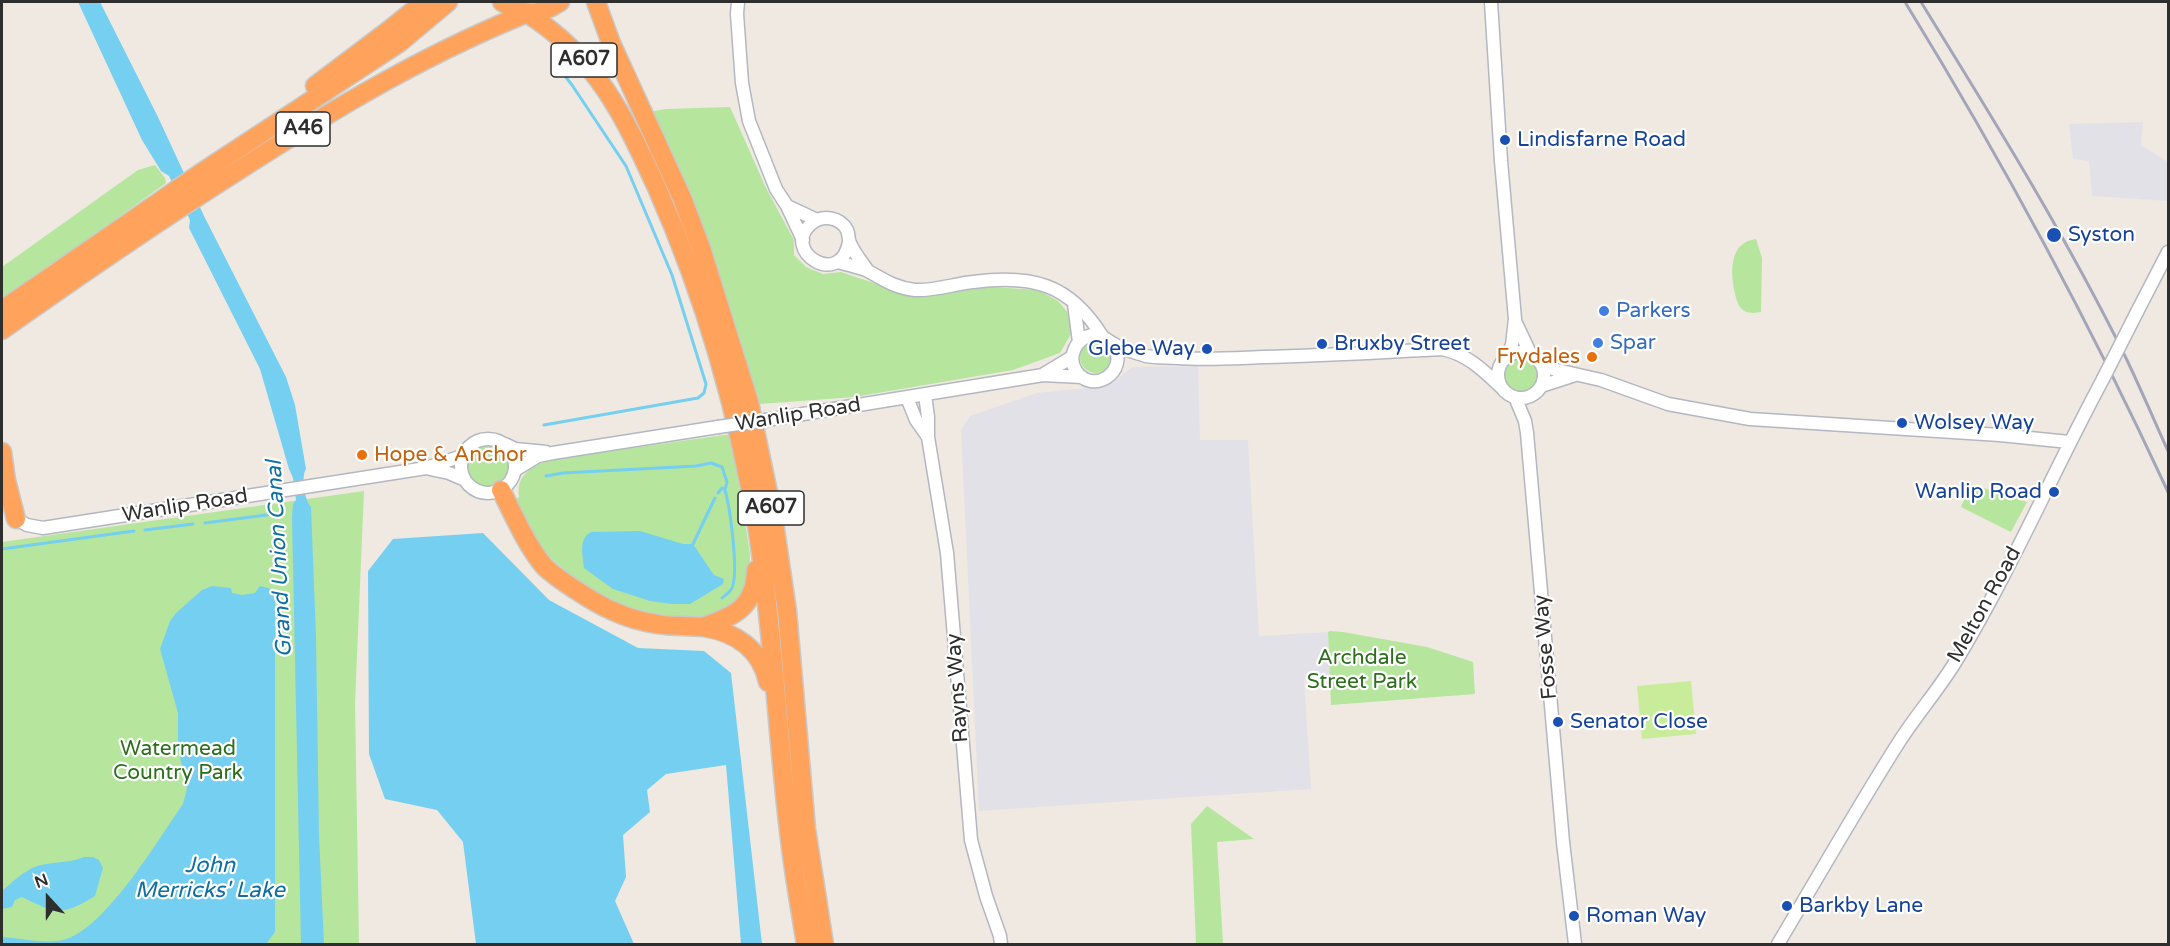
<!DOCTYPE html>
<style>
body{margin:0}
#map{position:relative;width:2170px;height:946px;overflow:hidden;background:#efe9e1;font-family:"Varela Round",sans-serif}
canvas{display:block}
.frame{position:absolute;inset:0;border:3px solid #2e2e2e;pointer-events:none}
.north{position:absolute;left:18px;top:868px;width:60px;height:60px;-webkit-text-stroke:4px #fff;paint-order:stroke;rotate:339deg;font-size:16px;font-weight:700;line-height:24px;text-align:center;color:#2e2e2e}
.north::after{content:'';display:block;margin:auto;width:21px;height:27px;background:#2e2e2e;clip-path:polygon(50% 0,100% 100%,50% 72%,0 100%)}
</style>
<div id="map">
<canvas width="2170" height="946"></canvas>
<div class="frame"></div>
<div class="north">N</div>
</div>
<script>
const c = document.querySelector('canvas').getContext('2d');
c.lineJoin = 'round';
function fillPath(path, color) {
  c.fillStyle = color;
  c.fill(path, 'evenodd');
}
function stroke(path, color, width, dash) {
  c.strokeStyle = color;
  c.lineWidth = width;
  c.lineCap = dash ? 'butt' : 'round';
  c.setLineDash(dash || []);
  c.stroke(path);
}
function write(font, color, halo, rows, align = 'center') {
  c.font = font + ' "Varela Round",sans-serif';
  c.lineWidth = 4.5;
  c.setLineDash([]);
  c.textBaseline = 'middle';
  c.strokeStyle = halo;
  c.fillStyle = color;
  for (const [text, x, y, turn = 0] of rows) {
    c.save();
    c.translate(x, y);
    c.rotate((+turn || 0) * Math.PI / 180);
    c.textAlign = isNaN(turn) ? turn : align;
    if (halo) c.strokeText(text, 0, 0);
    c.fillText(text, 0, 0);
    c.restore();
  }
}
fillPath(new Path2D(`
 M 2143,122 L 2141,145 L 2168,162 L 2168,201 L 2092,196 L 2089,161 L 2073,159 L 2069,124 Z
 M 1198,366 L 1200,440 L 1248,440 L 1259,636 L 1328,632 L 1330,677 L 1304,679 L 1311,789 L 979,811 L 961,430 L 970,416 L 1037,393 L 1087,388 L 1115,381 L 1132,367 Z`), '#e3e1e8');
fillPath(new Path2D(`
 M 730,107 L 766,188 L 794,240 L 794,255 L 806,267 L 823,274 L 841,272 L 915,297 L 991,287 L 1038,290 L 1058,301 L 1071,316 L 1072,332 L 1060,353 L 1013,370 L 854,397 L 760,404 L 718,280 L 649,112 L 666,109 Z
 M 155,165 L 165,178 L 166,183 L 2,301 L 2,267 L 138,170 Z
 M 1756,239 L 1762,258 L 1761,312 C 1755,313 1748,314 1743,310 C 1738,306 1736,299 1735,293 C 1730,273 1729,242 1756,239 Z
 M1080 357a16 16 0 1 1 32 0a16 16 0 1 1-32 0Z
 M1503 375a18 18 0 1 1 36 0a18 18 0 1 1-36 0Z
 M 731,434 L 750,554 L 749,579 L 745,593 L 732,609 L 714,619 L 649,617 L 591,592 L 552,559 L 534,538 L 522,514 L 517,498 L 519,497 C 516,475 530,469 547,460 Z
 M461 466a27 27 0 1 1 54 0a27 27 0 1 1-54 0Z
 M 1971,484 L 2027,502 L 2011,532 L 1961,507 Z
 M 364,491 L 355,703 L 359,944 L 2,944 L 2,542 Z
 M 1330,631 L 1343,632 L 1427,647 L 1473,662 L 1475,694 L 1331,705 L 1328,632 Z
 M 1207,806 L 1254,839 L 1217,842 L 1223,944 L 1196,944 L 1191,824 Z`), '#b6e59e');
fillPath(new Path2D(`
 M 1691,681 L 1696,734 L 1642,739 L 1637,686 Z`), '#c9ec9a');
fillPath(new Path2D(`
 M 78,2 L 100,2 L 157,115 L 204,216 L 286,377 L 295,405 L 306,469 C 301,477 304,499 311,507 L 316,637 L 319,836 L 324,944 L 301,944 L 292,517 L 293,504 L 296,500 L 293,478 L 289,469 L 260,369 L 189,228 L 190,220 L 169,176 L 161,171 L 142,140 Z
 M 640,531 L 683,544 L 693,544 L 714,575 L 724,579 L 723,584 L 690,604 L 672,604 L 650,601 L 613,589 L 584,568 C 583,555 578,539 591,532 Z
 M 483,533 L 549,600 L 638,648 L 704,651 L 731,673 L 762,944 L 741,944 L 726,765 L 666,774 L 647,790 L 650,812 L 623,835 L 626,877 L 615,901 L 634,944 L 476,944 L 463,842 L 437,810 L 385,799 L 369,754 L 368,571 L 393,539 Z
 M 212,586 L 231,588 L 232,593 L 242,595 L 255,593 L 260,586 L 275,590 L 275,932 L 266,944 L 2,944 L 2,937 C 19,938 39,943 57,941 C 101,938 158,839 183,804 L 187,789 L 178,748 L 178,713 L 160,649 L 170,621 L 176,613 L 202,590 Z
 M 84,857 L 93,857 L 99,860 L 103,868 L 95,896 C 62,916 56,914 22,897 L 15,900 L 12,907 L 2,909 L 2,891 C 11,883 21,874 32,868 C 48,861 68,864 84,857 Z`), '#75cff0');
stroke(new Path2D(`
 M 544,425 L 698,398 L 704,393 L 706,384 L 672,275 L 626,166 L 572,85 L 554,62
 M 546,476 L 563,473 L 696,466 L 711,463 L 722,467 L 727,482 L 725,490 C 730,508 739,572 732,588 C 730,592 726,595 722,598
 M 718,493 L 722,488 L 725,490
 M 205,523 L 274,514
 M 145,530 L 193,524
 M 693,544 L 715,498
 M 2,549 L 134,531`), '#75cff0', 3);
const minor = new Path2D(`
 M 738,2 L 737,14 L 742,83 L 749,121 L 776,189 L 787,206 L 803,240
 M 1491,2 L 1501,161 L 1515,319 L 1512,345 L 1506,358
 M 787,206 L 817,220
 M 849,242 C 840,290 780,250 811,224 C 822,214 840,217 847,230 C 849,234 848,239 850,243 C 854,253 862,262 868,271
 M 838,262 C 848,265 859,267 868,271 C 884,280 896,288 915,290 C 934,291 954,284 973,282 C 1032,274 1070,284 1102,336
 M 1074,304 L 1079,342
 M 2137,312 L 2168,252
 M 1515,321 L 1531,355
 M 1114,345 C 1129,373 1092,395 1076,371 C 1067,357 1076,338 1092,335 C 1103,334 1107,341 1116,345 C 1124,350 1137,353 1146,356 C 1156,358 1167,357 1178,358 C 1206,360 1236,358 1264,357 C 1324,356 1383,352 1442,349 C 1467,354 1483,370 1501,387
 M1498 375a23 23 0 1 1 46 0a23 23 0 1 1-46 0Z
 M 1540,363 L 1548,368 L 1601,380 L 1668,404 L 1750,419 L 2000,435 L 2069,442
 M 1044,374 L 1072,357
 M 1541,386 L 1575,375
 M 925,395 L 928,417 L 928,437 L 947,553 L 971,840 L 986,896 L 1000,936 L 1001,944
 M 1515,397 L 1525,421 L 1527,433 L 1563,842 L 1575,944
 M 907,398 L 916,420 L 928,437
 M 766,420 L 1043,375 L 1082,377
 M461 466a27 27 0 1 1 54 0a27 27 0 1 1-54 0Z
 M 505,444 L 515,449 L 546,452
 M 430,469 L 449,473 L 463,479
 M 515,470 L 538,456 L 553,453 L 718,427
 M 16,519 L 27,525 L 43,528 L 426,468 L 462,456
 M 1778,944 C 1818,877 1857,808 1899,742 C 1917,714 1939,689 1956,661 C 2011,570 2053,472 2103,379`);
const highway = new Path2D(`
 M 502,2 C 524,16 537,17 560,2
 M 596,2 L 611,43 L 682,198 L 701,248 L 749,402 L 773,516 L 787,611 L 806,829 L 824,944
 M 528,14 C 597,58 624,116 657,188 C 705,297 739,415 758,532 C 773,631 777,731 789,831 C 793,869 800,907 806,944
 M 315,86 L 388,31 L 424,2
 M 2,310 L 201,173 L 399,43 L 448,2
 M 2,330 C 70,282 138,235 208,190 C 311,123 411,60 525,14
 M 2,452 L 6,480 L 16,519
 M 501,490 C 513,514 527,546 544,566 C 557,579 596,604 613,611 C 626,617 643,622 657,624 C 672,627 688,625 703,627 C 735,632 761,649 768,682
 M 703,627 C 735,616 755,607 756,570`);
stroke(minor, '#b4b7c1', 15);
stroke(highway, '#c9c9c9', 21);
stroke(minor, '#fff', 12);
stroke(highway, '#ffa35c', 18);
stroke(new Path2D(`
 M 1905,2 C 2002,160 2090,323 2168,492
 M 1921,2 C 1992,117 2065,234 2125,356 C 2140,387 2154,420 2168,451`), '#a3a6b8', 3);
const minorBridge = new Path2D(`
 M 2103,379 L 2137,312
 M 718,427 L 766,420`);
stroke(minorBridge, '#b4b7c1', 15, []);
stroke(minorBridge, '#fff', 12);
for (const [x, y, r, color] of [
 [1505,140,6,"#1a4fb4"],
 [2054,235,8,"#1a4fb4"],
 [1604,311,6,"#3f7fe0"],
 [1598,343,6,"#3f7fe0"],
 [1322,344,6,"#1a4fb4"],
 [1207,349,6,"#1a4fb4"],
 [1592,357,6,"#e8710a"],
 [1902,423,6,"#1a4fb4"],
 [362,455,6,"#e8710a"],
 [2054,492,6,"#1a4fb4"],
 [1558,722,6,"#1a4fb4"],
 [1787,906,6,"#1a4fb4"],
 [1574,916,6,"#1a4fb4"]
]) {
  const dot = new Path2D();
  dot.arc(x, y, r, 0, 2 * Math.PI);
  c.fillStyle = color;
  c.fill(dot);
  stroke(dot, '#fff', 2);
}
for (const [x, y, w] of [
 [584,60,66],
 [303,129,54],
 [771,508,66]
]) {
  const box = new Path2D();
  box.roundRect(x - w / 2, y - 17, w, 34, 4.5);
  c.fillStyle = '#fff';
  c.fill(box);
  stroke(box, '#2e2e2e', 1.5);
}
write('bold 20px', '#2e2e2e', null, [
 ["A607",584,60],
 ["A46",303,129],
 ["A607",771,508]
]);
write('21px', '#164399', '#fff', [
 ["Lindisfarne Road",1517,140],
 ["Syston",2068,235],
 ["Bruxby Street",1334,344],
 ["Glebe Way",1195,349,"right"],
 ["Wolsey Way",1914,423],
 ["Wanlip Road",2042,492,"right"],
 ["Senator Close",1570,722],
 ["Barkby Lane",1799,906],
 ["Roman Way",1586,916]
], 'left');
write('21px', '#366cbe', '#fff', [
 ["Parkers",1616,311],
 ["Spar",1610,343]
], 'left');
write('21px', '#c56008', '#fff', [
 ["Frydales",1580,357],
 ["Hope & Anchor",374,455,"left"]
], 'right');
write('21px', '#2e2e2e', '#fff', [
 ["Wanlip Road",798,415,-9],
 ["Wanlip Road",185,506,-9],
 ["Melton Road",1985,605,-61],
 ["Fosse Way",1546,647,-95],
 ["Rayns Way",958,688,-94]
]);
write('21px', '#2c6e1b', '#fff', [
 ["Archdale",1362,658],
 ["Street Park",1362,682],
 ["Watermead",178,749],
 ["Country Park",178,773]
]);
write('italic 22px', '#0d6fa3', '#fff', [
 ["Grand Union Canal",280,559,-93],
 ["John",210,866],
 ["Merricks' Lake",210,891]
]);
</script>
